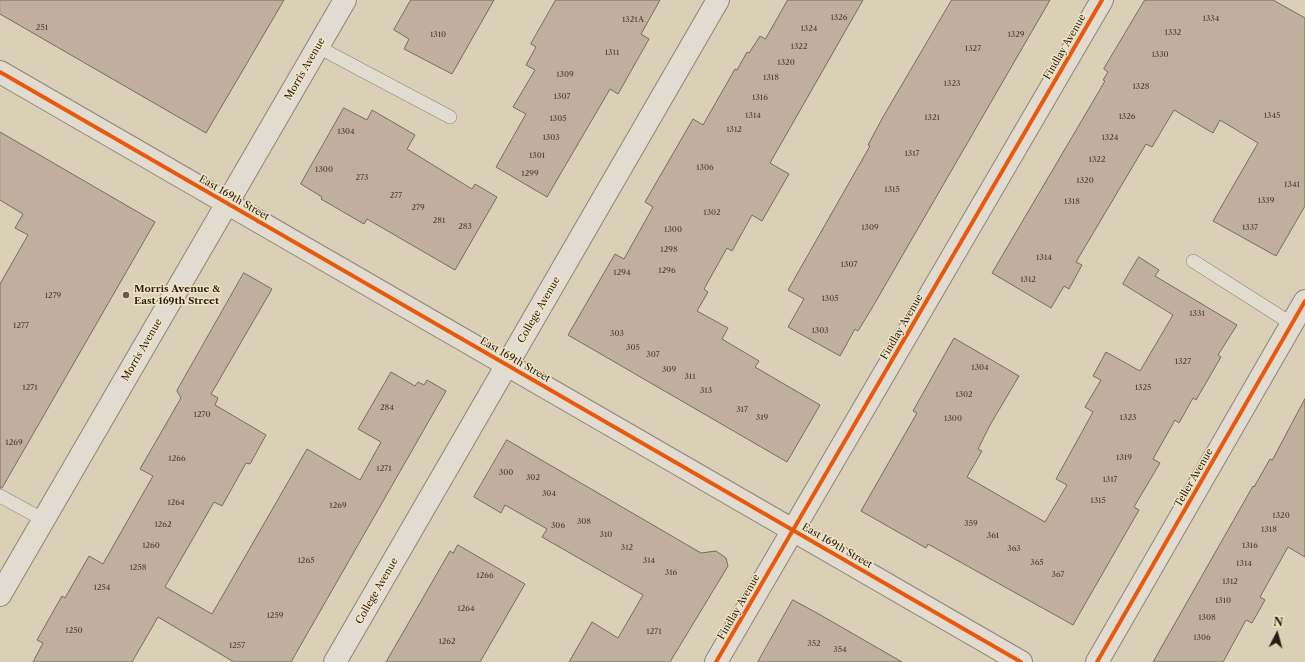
<!DOCTYPE html>
<style>
body{margin:0}
#map{position:relative;width:1305px;height:662px;overflow:hidden;background:#dacfb7;font-family:"Libre Caslon Text",serif}
canvas{display:block}
.north{position:absolute;left:1257px;top:614px;width:40px;height:40px;-webkit-text-stroke:3px #f1e4c6;paint-order:stroke;rotate:6deg;font-size:11px;font-weight:700;line-height:16px;text-align:center;color:#291e10}
.north::after{content:'';display:block;margin:auto;width:14px;height:18px;background:#291e10;clip-path:polygon(50% 0,100% 100%,50% 72%,0 100%)}
</style>
<div id="map">
<canvas width="1305" height="662"></canvas>
<div class="north">N</div>
</div>
<script>
const c = document.querySelector('canvas').getContext('2d');
c.lineJoin = 'round';
function fillPath(path, color) {
  c.fillStyle = color;
  c.fill(path, 'evenodd');
}
function stroke(path, color, width, dash) {
  c.strokeStyle = color;
  c.lineWidth = width;
  c.lineCap = dash ? 'butt' : 'round';
  c.setLineDash(dash || []);
  c.stroke(path);
}
function write(font, color, halo, rows, align = 'center') {
  c.font = font + ' "Libre Caslon Text",serif';
  c.lineWidth = 3;
  c.setLineDash([]);
  c.textBaseline = 'middle';
  c.strokeStyle = halo;
  c.fillStyle = color;
  for (const [text, x, y, turn = 0] of rows) {
    c.save();
    c.translate(x, y);
    c.rotate((+turn || 0) * Math.PI / 180);
    c.textAlign = isNaN(turn) ? turn : align;
    if (halo) c.strokeText(text, 0, 0);
    c.fillText(text, 0, 0);
    c.restore();
  }
}
const building = new Path2D(`
 M 0,0 L 284,0 L 206,133 L 0,14 Z
 M 411,0 L 494,0 L 452,74 L 404,49 L 409,39 L 394,30 Z
 M 556,0 L 660,0 L 641,34 L 649,39 L 618,94 L 610,89 L 547,197 L 496,167 L 526,114 L 513,107 L 535,70 L 526,65 L 536,47 L 531,44 Z
 M 788,0 L 863,0 L 770,163 L 789,174 L 762,221 L 752,215 L 732,251 L 727,248 L 704,289 L 708,292 L 697,311 L 728,328 L 722,339 L 759,361 L 755,367 L 820,405 L 787,462 L 568,335 L 615,254 L 624,259 L 653,207 L 645,202 L 693,119 L 703,125 L 735,69 L 737,70 L 747,52 L 749,53 L 760,36 L 765,39 Z
 M 952,0 L 1050,0 L 872,308 L 858,331 L 855,329 L 840,356 L 788,327 L 804,299 L 788,290 L 870,146 L 868,145 L 883,117 Z
 M 1145,0 L 1273,0 L 1305,18 L 1305,206 L 1276,256 L 1213,221 L 1258,143 L 1220,120 L 1213,133 L 1174,110 L 1152,147 L 1146,144 L 1076,262 L 1082,265 L 1069,289 L 1064,286 L 1051,308 L 992,273 L 1105,81 L 1103,80 L 1108,72 L 1104,69 Z
 M 344,108 L 367,120 L 372,110 L 415,135 L 407,149 L 472,189 L 475,184 L 497,197 L 455,270 L 367,219 L 364,224 L 321,199 L 322,197 L 301,184 Z
 M 0,132 L 155,222 L 2,488 L 0,488 L 0,284 L 28,235 L 15,228 L 23,214 L 0,200 Z
 M 1139,257 L 1159,270 L 1155,276 L 1237,325 L 1218,355 L 1221,357 L 1196,400 L 1193,398 L 1179,423 L 1175,420 L 1153,459 L 1160,463 L 1134,507 L 1139,510 L 1073,625 L 928,544 L 926,548 L 861,511 L 917,413 L 913,411 L 954,338 L 1019,376 L 990,425 L 978,449 L 982,451 L 967,477 L 1045,522 L 1067,485 L 1056,479 L 1093,412 L 1085,407 L 1101,380 L 1093,376 L 1106,352 L 1140,371 L 1173,315 L 1123,284 Z
 M 244,273 L 272,289 L 211,394 L 218,398 L 215,405 L 266,435 L 250,464 L 246,463 L 222,506 L 214,502 L 165,587 L 212,614 L 307,449 L 360,480 L 381,442 L 358,429 L 391,372 L 415,386 L 418,382 L 424,385 L 427,380 L 446,391 L 291,662 L 234,662 L 158,617 L 132,662 L 33,662 L 43,643 L 37,640 L 62,596 L 65,598 L 89,556 L 103,564 L 153,476 L 140,469 L 181,398 L 177,391 Z
 M 1305,399 L 1305,557 L 1288,547 L 1260,597 L 1265,600 L 1252,623 L 1246,620 L 1223,662 L 1153,662 L 1253,486 L 1254,487 L 1270,459 L 1272,460 Z
 M 507,440 L 701,553 L 716,551 L 726,558 L 728,566 L 670,662 L 569,662 L 592,622 L 618,638 L 643,595 L 542,537 L 547,529 L 505,505 L 501,513 L 474,497 Z
 M 458,545 L 525,584 L 480,662 L 386,662 L 450,551 L 453,553 Z
 M 793,600 L 817,613 L 902,662 L 758,662 Z`);
fillPath(building, '#c0af9c');
stroke(building, '#746d60', 1);
const service = new Path2D(`
 M 318,47 L 450,117
 M 1193,261 L 1292,324
 M 0,496 L 44,520`);
const minor = new Path2D(`
 M 0,72 L 1021,662
 M 0,595 L 345,0
 M 335,662 L 718,0
 M 716,662 L 1102,0
 M 1097,662 L 1305,301`);
stroke(service, '#8d8576', 14);
stroke(minor, '#8d8576', 24);
stroke(service, '#e2dcd0', 13);
stroke(minor, '#e2dcd0', 22);
stroke(new Path2D(`
 M 0,72 L 1021,662
 M 716,662 L 1102,0
 M 1097,662 L 1305,301`), '#e8590c', 4);
for (const [x, y, r, color] of [
 [126,295,4,"#675c4a"]
]) {
  const dot = new Path2D();
  dot.arc(x, y, r, 0, 2 * Math.PI);
  c.fillStyle = color;
  c.fill(dot);
  stroke(dot, '#f1e4c6', 1.5);
}
write('8px', '#4f4233', null, [
 ["1326",839,18],
 ["1334",1211,19],
 ["1321A",633,20],
 ["251",42,28],
 ["1324",809,29],
 ["1332",1173,33],
 ["1310",438,35],
 ["1329",1016,35],
 ["1322",799,47],
 ["1327",973,49],
 ["1311",612,53],
 ["1330",1160,55],
 ["1320",786,63],
 ["1309",565,75],
 ["1318",771,78],
 ["1323",952,84],
 ["1328",1141,87],
 ["1307",562,97],
 ["1316",760,98],
 ["1314",753,116],
 ["1345",1272,116],
 ["1326",1127,117],
 ["1321",932,118],
 ["1305",558,119],
 ["1312",734,130],
 ["1304",346,132],
 ["1303",551,138],
 ["1324",1110,138],
 ["1317",912,154],
 ["1301",537,156],
 ["1322",1097,160],
 ["1306",705,168],
 ["1300",324,170],
 ["1299",530,174],
 ["273",362,178],
 ["1320",1085,181],
 ["1341",1292,185],
 ["1315",892,190],
 ["277",396,196],
 ["1339",1266,201],
 ["1318",1072,202],
 ["279",418,208],
 ["1302",712,213],
 ["281",439,221],
 ["283",465,227],
 ["1309",870,228],
 ["1337",1250,228],
 ["1300",673,230],
 ["1298",669,250],
 ["1314",1044,258],
 ["1307",849,265],
 ["1296",667,271],
 ["1294",622,273],
 ["1312",1028,280],
 ["1279",53,296],
 ["1305",830,299],
 ["1331",1197,314],
 ["1277",21,326],
 ["1303",820,331],
 ["303",617,334],
 ["305",633,348],
 ["307",653,355],
 ["1327",1183,362],
 ["1304",980,368],
 ["309",669,370],
 ["311",690,377],
 ["1271",30,388],
 ["1325",1143,388],
 ["313",706,391],
 ["1302",964,395],
 ["284",387,408],
 ["317",742,410],
 ["1270",202,415],
 ["319",762,418],
 ["1323",1128,418],
 ["1300",953,419],
 ["1269",14,443],
 ["1319",1124,458],
 ["1266",177,459],
 ["1271",384,469],
 ["300",506,473],
 ["302",533,478],
 ["1317",1110,480],
 ["304",549,494],
 ["1315",1098,501],
 ["1264",176,503],
 ["1269",338,506],
 ["1320",1281,516],
 ["308",584,522],
 ["359",971,524],
 ["1262",163,525],
 ["306",558,526],
 ["1318",1269,530],
 ["310",606,535],
 ["361",993,536],
 ["1260",151,546],
 ["1316",1250,546],
 ["312",627,548],
 ["363",1014,549],
 ["1265",306,561],
 ["314",649,561],
 ["365",1037,563],
 ["1314",1244,564],
 ["1258",138,568],
 ["316",671,573],
 ["367",1058,575],
 ["1266",485,576],
 ["1312",1230,582],
 ["1254",102,588],
 ["1310",1223,601],
 ["1264",466,609],
 ["1259",275,616],
 ["1308",1207,618],
 ["1250",74,631],
 ["1271",654,632],
 ["1306",1202,638],
 ["1262",447,642],
 ["352",814,644],
 ["1257",237,646],
 ["354",840,650]
]);
write('10px', '#291e10', '#f1e4c6', [
 ["Findlay Avenue",1065,47,-60],
 ["Morris Avenue",305,69,-60],
 ["East 169th Street",234,198,30],
 ["College Avenue",539,310,-60],
 ["Findlay Avenue",902,327,-60],
 ["Morris Avenue",142,350,-60],
 ["East 169th Street",515,360,30],
 ["Teller Avenue",1194,478,-60],
 ["East 169th Street",837,546,30],
 ["College Avenue",377,591,-60],
 ["Findlay Avenue",739,607,-60]
]);
write('bold 10px', '#291e10', '#f1e4c6', [
 ["Morris Avenue &",134,289],
 ["East 169th Street",134,301]
], 'left');
</script>
